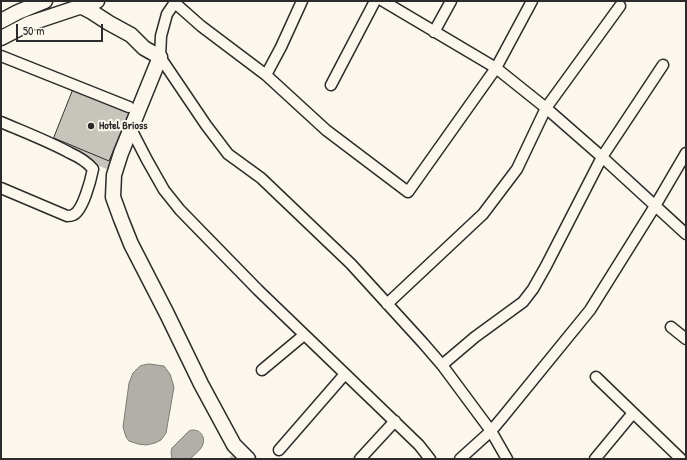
<!DOCTYPE html>
<style>
body{margin:0}
#map{position:relative;width:687px;height:460px;overflow:hidden;background:#fbf7ec;font-family:"Patrick Hand",sans-serif}
canvas{display:block}
.frame{position:absolute;inset:0;border:2px solid #2b2b2b;pointer-events:none}
.scale{position:absolute;left:16px;top:24px;width:87px;height:18px;box-sizing:border-box;border:2px solid #2b2b2b;border-top:0;padding-left:5px;font-size:12px;line-height:14px;white-space:nowrap;color:#2b2b2b;-webkit-text-stroke:3px #fbf7ec;paint-order:stroke}
</style>
<div id="map">
<canvas width="687" height="460"></canvas>
<div class="frame"></div>
<div class="scale">50 m</div>
</div>
<script>
const c = document.querySelector('canvas').getContext('2d');
c.lineJoin = 'round';
function fillPath(path, color) {
  c.fillStyle = color;
  c.fill(path, 'evenodd');
}
function stroke(path, color, width, dash) {
  c.strokeStyle = color;
  c.lineWidth = width;
  c.lineCap = dash ? 'butt' : 'round';
  c.setLineDash(dash || []);
  c.stroke(path);
}
function write(font, color, halo, rows, align = 'center') {
  c.font = font + ' "Patrick Hand",sans-serif';
  c.lineWidth = 4;
  c.setLineDash([]);
  c.textBaseline = 'middle';
  c.strokeStyle = halo;
  c.fillStyle = color;
  for (const [text, x, y, turn = 0] of rows) {
    c.save();
    c.translate(x, y);
    c.rotate((+turn || 0) * Math.PI / 180);
    c.textAlign = isNaN(turn) ? turn : align;
    if (halo) c.strokeText(text, 0, 0);
    c.fillText(text, 0, 0);
    c.restore();
  }
}
const water = new Path2D(`
 M 149,364 L 164,366 L 170,374 L 174,387 L 166,433 L 161,440 L 155,443 L 146,445 L 138,444 L 129,441 L 126,437 L 123,427 L 129,383 L 133,373 L 140,366 Z
 M 192,430 C 202,429 207,440 201,448 C 198,452 194,455 190,459 L 172,459 L 171,452 L 172,448 L 189,431 Z`);
fillPath(water, '#b1afa7');
stroke(water, '#7b7a75', 1);
fillPath(new Path2D(`
 M 128,114 L 136,127 L 116,173 L 62,150 L 55,138 Z
 M 232,455 L 236,459 L 228,459 Z`), '#0003');
const building = new Path2D(`
 M 73,90 L 129,113 L 109,161 L 54,138 Z`);
fillPath(building, '#c7c4bc');
stroke(building, '#2b2b2b', 1);
const street = new Path2D(`
 M 176,1 L 167,14 L 161,36 L 160,57 L 206,125 L 228,154 L 261,178 L 351,264 L 423,343 L 442,365 L 491,431 L 507,459
 M 383,1 L 496,68 L 546,108 L 602,157 L 686,234
 M 175,3 L 201,26 L 266,75 L 326,130 L 408,192 L 496,68 L 532,1
 M 434,32 L 451,1
 M 1,56 L 129,107
 M 266,75 L 281,47 L 302,1
 M 331,85 L 375,1
 M 1,122 C 24,132 48,141 70,153 C 79,157 87,162 93,169 C 91,179 83,211 73,215 C 71,216 69,216 67,216 L 1,188
 M 131,129 L 147,160 L 164,190 L 180,210 L 258,290 L 419,445 L 430,459
 M 387,304 L 483,214 L 517,169 L 546,108 L 620,6
 M 671,327 L 686,339
 M 442,365 L 475,337 L 523,302 L 533,289 L 546,266 L 602,157 L 663,65
 M 262,370 L 304,335
 M 596,377 L 681,459
 M 279,450 L 345,374
 M 360,459 L 395,421
 M 460,459 L 491,431 L 502,418 L 590,310 L 655,206 L 686,153
 M 595,459 L 633,413`);
const secondary = new Path2D(`
 M 80,6 L 92,12 L 109,23 L 131,35 L 144,48 L 160,57 L 121,153 L 114,175 L 113,197 L 121,219 L 131,244 L 167,314 L 201,384 L 234,445 L 248,459
 M 1,21 L 18,12 L 45,1
 M 1,38 L 28,24 L 97,1`);
stroke(street, '#2b2b2b', 13);
stroke(secondary, '#2b2b2b', 17);
stroke(street, '#fbf7ec', 10);
stroke(secondary, '#fbf7ec', 14);
for (const [x, y, r, color] of [
 [91,126,4,"#2b2b2b"]
]) {
  const dot = new Path2D();
  dot.arc(x, y, r, 0, 2 * Math.PI);
  c.fillStyle = color;
  c.fill(dot);
  stroke(dot, '#fbf7ec', 1.5);
}
write('bold 11px', '#2b2b2b', '#fbf7ec', [
 ["Hotel Brioss",99,126]
], 'left');
</script>
